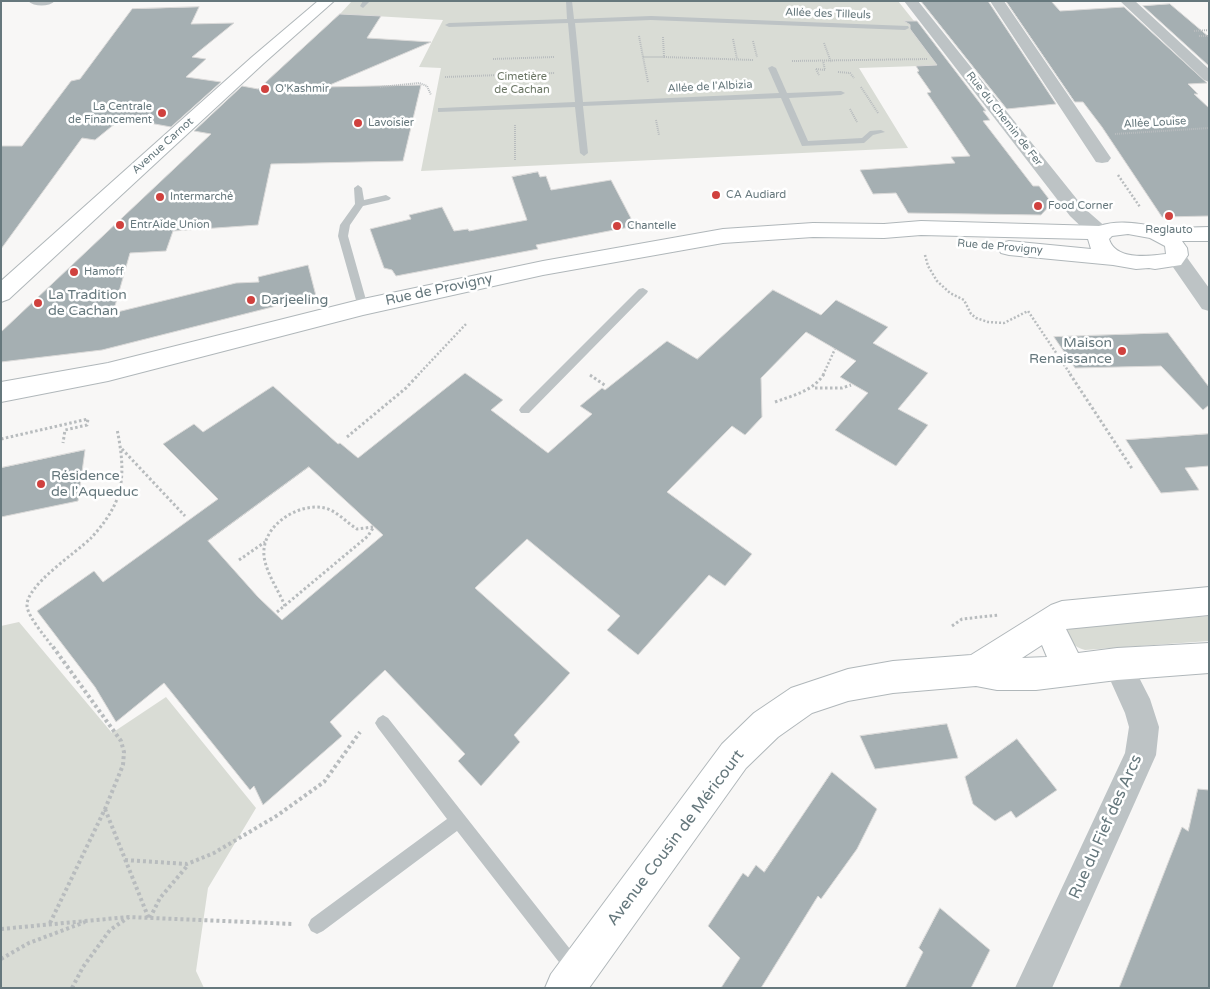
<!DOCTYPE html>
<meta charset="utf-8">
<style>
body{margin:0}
#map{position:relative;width:1210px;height:989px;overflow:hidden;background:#f8f7f6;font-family:"Varela Round",sans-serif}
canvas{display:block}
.frame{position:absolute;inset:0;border:2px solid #66787d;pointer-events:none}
</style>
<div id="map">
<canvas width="1210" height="989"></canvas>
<div class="frame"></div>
</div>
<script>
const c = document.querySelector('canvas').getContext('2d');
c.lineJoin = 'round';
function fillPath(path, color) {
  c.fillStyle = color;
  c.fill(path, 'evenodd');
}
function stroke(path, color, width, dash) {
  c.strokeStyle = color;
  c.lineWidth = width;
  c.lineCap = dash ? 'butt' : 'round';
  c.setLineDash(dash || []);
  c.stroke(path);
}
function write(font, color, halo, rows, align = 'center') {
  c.font = font + ' "Varela Round",sans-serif';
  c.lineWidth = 5;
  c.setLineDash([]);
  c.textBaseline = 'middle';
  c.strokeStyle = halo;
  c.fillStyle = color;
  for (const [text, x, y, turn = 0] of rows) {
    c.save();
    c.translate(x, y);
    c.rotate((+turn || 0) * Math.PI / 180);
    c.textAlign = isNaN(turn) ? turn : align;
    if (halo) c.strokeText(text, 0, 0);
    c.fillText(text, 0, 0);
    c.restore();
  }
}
fillPath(new Path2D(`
 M 352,1 L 898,1 L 949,65 L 859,68 L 908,148 L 421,171 L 441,68 L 419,67 L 443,20 L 340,14 Z
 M 1209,616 L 1209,641 L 1085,650 C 1074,647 1069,642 1067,631 L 1072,627 Z
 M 19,622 L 112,733 L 166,697 L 256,808 L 208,888 L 196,971 L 204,988 L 1,988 L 1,626 Z`), '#d9dcd5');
const building = new Path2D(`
 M 921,1 L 988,1 L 1056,104 L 1007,109 Z
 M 1006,1 L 1051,1 L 1060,11 L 1124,7 L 1207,83 L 1188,84 L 1198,94 L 1194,94 L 1209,108 L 1209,216 L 1162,217 L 1102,127 L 1083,102 L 1075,102 Z
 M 1170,4 L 1209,37 L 1209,66 L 1143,6 Z
 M 199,7 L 191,24 L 234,23 L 192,57 L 206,59 L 186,77 L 221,82 L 171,127 L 122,118 L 95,140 L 82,138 L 1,249 L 1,146 L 22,146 L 71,81 L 80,79 L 132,9 Z
 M 340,14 L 381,16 L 367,38 L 431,42 L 325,87 L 421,85 L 403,161 L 271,164 L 258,225 L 173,231 L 166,251 L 130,253 L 113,313 L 236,283 L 259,282 L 258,277 L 308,265 L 316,296 L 102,350 L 1,362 L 1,332 L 211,134 L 194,131 L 242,86 L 258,89 Z
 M 904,21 L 917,21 L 986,111 L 983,111 L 990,120 L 983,121 L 1033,186 L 1039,186 L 1052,203 L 1041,215 L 908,213 L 896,193 L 873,194 L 860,170 L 955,163 L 951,157 L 970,156 L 927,93 L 931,92 L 917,72 L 919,71 L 916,66 L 937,65 L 910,29 L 910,25 Z
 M 538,172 L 540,177 L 546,176 L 551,190 L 611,180 L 635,226 L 536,245 L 538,249 L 396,276 L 392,270 L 384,268 L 370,229 L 411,219 L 409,215 L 442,207 L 454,231 L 468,229 L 469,231 L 527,220 L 512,177 Z
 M 773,290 L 821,315 L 836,300 L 888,327 L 873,343 L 928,373 L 898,409 L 928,425 L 896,466 L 835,430 L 868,393 L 840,377 L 856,361 L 806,332 L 761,378 L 762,417 L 745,435 L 732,426 L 667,492 L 752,554 L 725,586 L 709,575 L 638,655 L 607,630 L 620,616 L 527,539 L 475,588 L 570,673 L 514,735 L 520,742 L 481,786 L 458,761 L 465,754 L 385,670 L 330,722 L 342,736 L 263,805 L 254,786 L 250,790 L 164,683 L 116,722 L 95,687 L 37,611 L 94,571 L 103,582 L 218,499 L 163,444 L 194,424 L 203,432 L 273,386 L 338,444 L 340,443 L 358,458 L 465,373 L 503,400 L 491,410 L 548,453 L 592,414 L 580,406 L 602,388 L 605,390 L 667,341 L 697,359 ZM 309,467 L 383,535 L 282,620 L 258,597 L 208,541 Z
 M 1168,333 L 1209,387 L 1209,405 L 1203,410 L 1161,366 L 1075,368 L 1054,337 Z
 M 1209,434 L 1209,466 L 1185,468 L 1199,490 L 1161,493 L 1126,440 Z
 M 85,450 L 78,501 L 1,517 L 1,468 Z
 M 947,724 L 958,758 L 875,769 L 860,736 Z
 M 1017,739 L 1057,790 L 1016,818 L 1011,811 L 995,821 L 973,804 L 965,777 Z
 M 832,772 L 877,809 L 857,849 L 821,899 L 818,896 L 761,988 L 721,988 L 740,958 L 708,926 L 743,873 L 748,877 L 756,865 L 764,872 Z
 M 1198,789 L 1209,790 L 1209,988 L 1119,988 L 1182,827 L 1188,831 Z
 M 940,908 L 990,950 L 971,988 L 905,988 L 923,952 L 919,948 Z`);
fillPath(building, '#a5afb2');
stroke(building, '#dad9d8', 1);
const secondary = new Path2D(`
 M 318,1 L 334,1 L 264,63 L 9,299 L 1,302 L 1,281 L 252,57 Z
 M 921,221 L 1099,226 C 1120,219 1139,224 1161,227 C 1176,229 1193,227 1209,227 L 1209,241 L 1182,241 L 1187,248 L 1188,255 L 1181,265 L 1155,269 L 1149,268 L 1136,269 L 1113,265 L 1009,255 L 1001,253 L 998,248 L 1001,243 L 1009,241 L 1091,249 L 1088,239 L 921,235 L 884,238 L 813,237 L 723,243 L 543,275 L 363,315 L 108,381 L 1,402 L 1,382 L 108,363 L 363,299 L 543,261 L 723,229 L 813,223 L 884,224 ZM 1128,234 L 1150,238 L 1165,246 L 1166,254 C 1149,256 1116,261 1109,239 L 1112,236 Z
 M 1209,587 L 1209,615 L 1066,629 L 1078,653 L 1117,648 L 1209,643 L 1209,673 L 1117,680 L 1036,690 L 997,690 L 976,686 L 893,693 L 848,701 L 812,713 L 778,737 L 746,768 L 589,988 L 545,988 L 551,974 L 722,744 L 754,713 L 791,688 L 848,669 L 893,661 L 971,655 L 1051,605 L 1062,601 ZM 1042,645 L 1047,657 L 1022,658 Z`);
stroke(secondary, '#b0b7ba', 2);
stroke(new Path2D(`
 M 1194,31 L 1209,30
 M 639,36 L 643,57
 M 1199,36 L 1209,36
 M 663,37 L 664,57 L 753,60
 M 733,39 L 737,59
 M 753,41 L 757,57
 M 824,43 L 831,62
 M 493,59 L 554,57
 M 792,61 L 928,59
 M 816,69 L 819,75
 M 816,69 L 825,70 L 823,61
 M 838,72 L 850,73 L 854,78
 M 514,75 L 514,89
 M 445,77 L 555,73
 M 648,82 L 643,57 L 664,57
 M 380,87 L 419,83 L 427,86 L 431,95
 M 861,87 L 878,113
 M 850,109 L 857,122
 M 656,120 L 659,135
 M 515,125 L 515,161
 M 1115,134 L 1209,128`), '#b8bcbe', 2, [1, 1]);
stroke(new Path2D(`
 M 1118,175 L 1140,207
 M 925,255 L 928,266 L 937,281 L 950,293 L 964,300 L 971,314 L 976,318 L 988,322 L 1004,323 L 1028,311 L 1071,375
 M 418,375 L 466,324
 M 823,375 L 835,349`), '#b8bcbe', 2.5, [2, 2]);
stroke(new Path2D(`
 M 1070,374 L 1133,470
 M 590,375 L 606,386
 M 815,388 L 842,388 L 851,385
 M 775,402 C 794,395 813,391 824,374
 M 347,437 L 406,388 L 419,374
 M 1,439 L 88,419 L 87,425 L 65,430 L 63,443
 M 122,449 L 185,516
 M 239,560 L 265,542
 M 285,606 C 279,591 266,573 264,556 C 261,526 298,502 325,508 C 337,511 347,523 357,529 L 373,527
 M 277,612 L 368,536 L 373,528
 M 952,626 L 962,619 L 999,615
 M 51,645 C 45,636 28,617 27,606 C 26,585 76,553 91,538 C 103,525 116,508 120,489 C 124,469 121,449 117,429`), '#b8bcbe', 3, [2.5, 2.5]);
stroke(new Path2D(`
 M 105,809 L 149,919
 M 125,860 L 187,864 L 214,853 L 278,815 L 324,782 L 360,732
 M 150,918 L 160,898 L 188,865
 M 50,923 L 105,809 L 123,765 L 124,752 L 121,741 L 51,644
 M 1,929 L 128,917
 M 1,959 L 29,943 L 85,922
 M 72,988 L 83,967 L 110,930 L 129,917 L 294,924`), '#b8bcbe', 4, [3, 3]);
fillPath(new Path2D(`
 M 363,1 L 370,1 L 363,8 L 360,6 Z
 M 566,1 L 572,1 L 574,19 L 651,16 L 908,26 L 909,28 L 905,30 L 651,20 L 575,23 L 583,102 L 779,93 L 768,68 L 772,66 L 776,68 L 787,93 L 841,91 L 845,93 L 841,95 L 789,98 L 808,141 L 862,138 L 870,131 L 881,130 L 885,132 L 873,135 L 864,143 L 802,146 L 781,98 L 583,106 L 588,153 L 584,156 L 580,153 L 575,107 L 438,112 L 438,108 L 441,108 L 575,102 L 568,23 L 449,27 L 445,25 L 449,23 L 567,19 Z
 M 358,185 L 362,188 L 364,200 L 386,195 L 391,198 L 389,200 L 363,206 L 350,225 L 348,236 L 368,307 L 363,311 L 358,307 L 338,236 L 340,225 L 355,204 L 354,188 Z
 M 643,288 L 648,291 L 647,293 L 529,413 L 521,413 L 519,410 L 521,407 L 639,289 Z
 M 383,715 L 388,718 L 581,963 L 584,969 L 581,975 L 575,978 L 569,975 L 457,831 L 323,931 L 317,934 L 311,931 L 308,925 L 311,919 L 447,819 L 378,728 L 375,723 L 378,718 Z`), '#bdc3c5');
fillPath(new Path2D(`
 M 28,1 L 55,1 C 49,7 34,7 28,1 Z
 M 904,1 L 918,1 L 1084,208 L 1108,229 L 1110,233 L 1108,237 C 1092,241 1081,226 1070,216 Z
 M 990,1 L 1004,1 L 1111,158 L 1108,162 L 1102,163 L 1096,162 Z
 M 1120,1 L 1135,1 L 1209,69 L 1209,82 L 1204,80 Z
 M 1176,251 L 1183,252 L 1209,288 L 1209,311 L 1202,309 L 1166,257 L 1169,252 Z
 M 1117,650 L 1127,654 L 1150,699 L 1159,727 L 1156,755 L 1052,988 L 1015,988 L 1125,753 L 1129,727 L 1125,713 L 1103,664 L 1107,654 Z`), '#bdc3c5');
fillPath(secondary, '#fff');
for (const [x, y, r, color] of [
 [265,89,5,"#d0413e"],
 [162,113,5,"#d0413e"],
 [358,123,5,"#d0413e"],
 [716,195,5,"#d0413e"],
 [160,197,5,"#d0413e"],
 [1038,206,5,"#d0413e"],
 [1169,216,5,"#d0413e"],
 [120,225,5,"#d0413e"],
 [617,226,5,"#d0413e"],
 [74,272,5,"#d0413e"],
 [251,300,5,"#d0413e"],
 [38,303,5,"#d0413e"],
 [1122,351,5,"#d0413e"],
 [41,484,5,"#d0413e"]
]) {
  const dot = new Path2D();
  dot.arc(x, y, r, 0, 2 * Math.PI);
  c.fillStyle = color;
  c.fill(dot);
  stroke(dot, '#fff', 2);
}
write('11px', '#66787d', '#fff', [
 ["Allée des Tilleuls",828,14,2],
 ["Allée de l'Albizia",710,87,-3],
 ["Rue du Chemin de Fer",1004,119,52],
 ["Allée Louise",1155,123,-3],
 ["Avenue Carnot",163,146,-42],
 ["Rue de Provigny",1000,247,5]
]);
write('11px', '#6b7665', '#fff', [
 ["Cimetière",522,77],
 ["de Cachan",522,90]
]);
write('11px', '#66787d', '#fff', [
 ["O'Kashmir",275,89],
 ["La Centrale",152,107,"right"],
 ["de Financement",152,120,"right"],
 ["Lavoisier",368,123],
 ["CA Audiard",726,195],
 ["Intermarché",170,197],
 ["Food Corner",1048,206],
 ["EntrAide Union",130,225],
 ["Chantelle",627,226],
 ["Reglauto",1169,230,"center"],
 ["Hamoff",84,272]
], 'left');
write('14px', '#66787d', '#fff', [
 ["Rue de Provigny",439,290,-12]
]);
write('14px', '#66787d', '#fff', [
 ["La Tradition",48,295],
 ["de Cachan",48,311],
 ["Darjeeling",261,300],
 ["Maison",1112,343,"right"],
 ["Renaissance",1112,359,"right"],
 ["Résidence",51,476],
 ["de l'Aqueduc",51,492]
], 'left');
write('16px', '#66787d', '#fff', [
 ["Rue du Fief des Arcs",1106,827,-66],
 ["Avenue Cousin de Méricourt",676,838,-53]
]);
</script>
